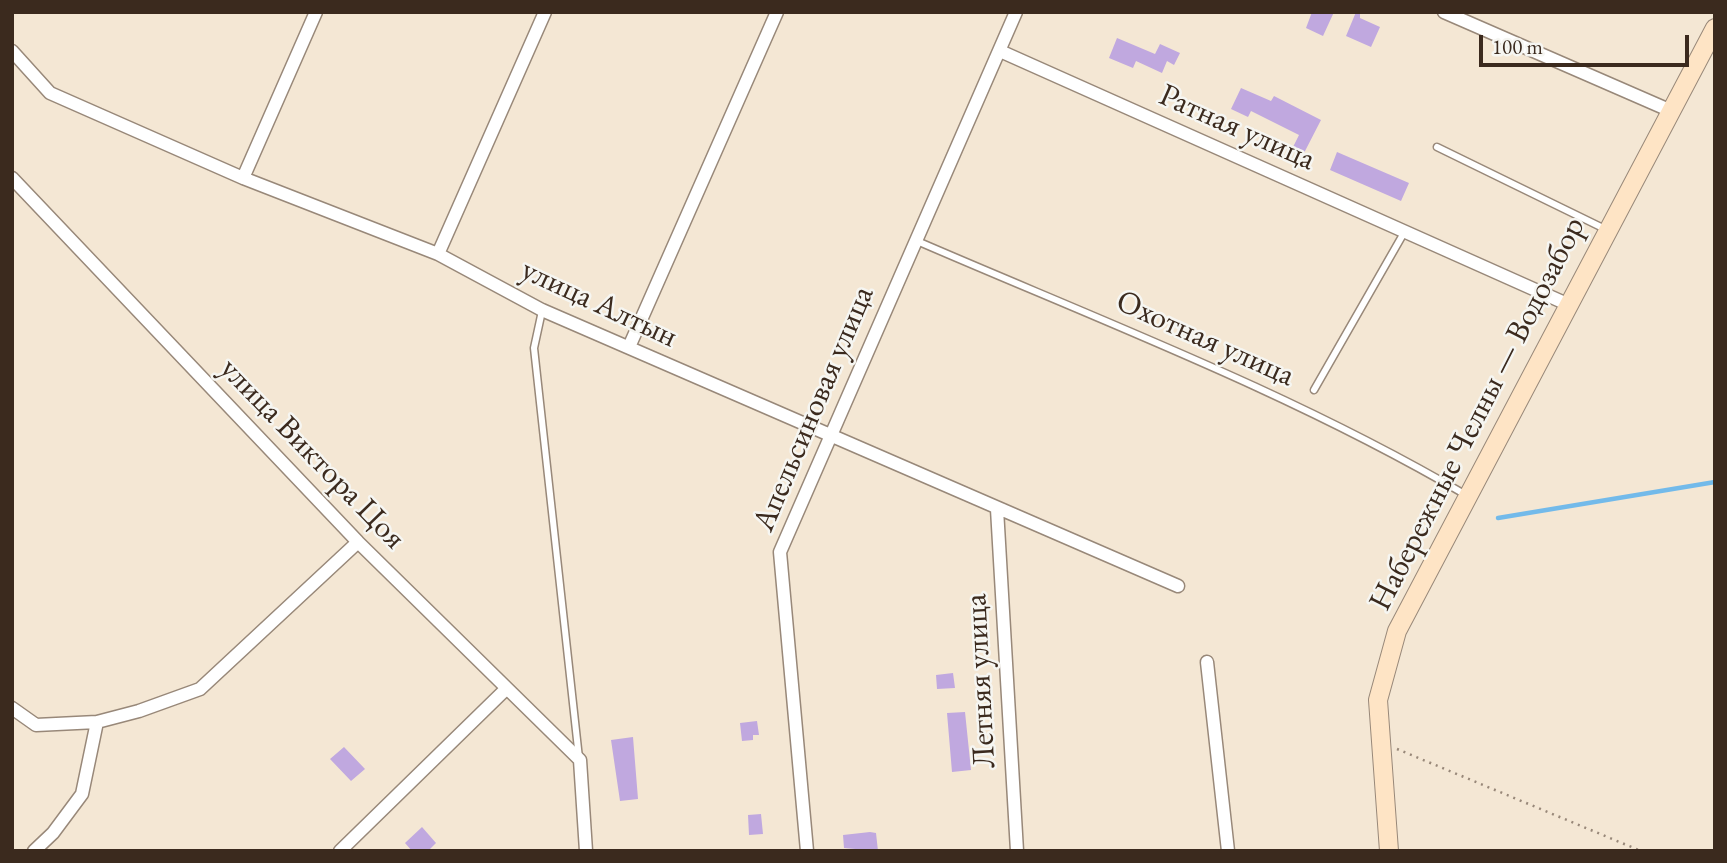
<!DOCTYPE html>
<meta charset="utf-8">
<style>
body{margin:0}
#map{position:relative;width:1727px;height:863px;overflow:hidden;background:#f4e7d4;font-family:"EB Garamond",serif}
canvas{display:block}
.frame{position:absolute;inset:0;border:14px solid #3b2a1e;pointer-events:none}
.scale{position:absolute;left:1479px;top:35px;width:210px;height:32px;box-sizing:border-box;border:4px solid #3b2a1e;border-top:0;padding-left:9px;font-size:21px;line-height:24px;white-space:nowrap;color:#3b2a1e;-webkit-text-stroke:5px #f6f6f2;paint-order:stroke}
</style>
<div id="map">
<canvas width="1727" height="863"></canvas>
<div class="frame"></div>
<div class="scale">100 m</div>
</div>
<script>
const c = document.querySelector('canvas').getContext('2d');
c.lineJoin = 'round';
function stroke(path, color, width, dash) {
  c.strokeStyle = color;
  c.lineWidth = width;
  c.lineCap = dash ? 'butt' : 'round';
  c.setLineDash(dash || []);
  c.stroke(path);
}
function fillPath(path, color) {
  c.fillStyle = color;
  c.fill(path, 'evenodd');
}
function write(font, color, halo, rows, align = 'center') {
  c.font = font + ' "EB Garamond",serif';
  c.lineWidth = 5;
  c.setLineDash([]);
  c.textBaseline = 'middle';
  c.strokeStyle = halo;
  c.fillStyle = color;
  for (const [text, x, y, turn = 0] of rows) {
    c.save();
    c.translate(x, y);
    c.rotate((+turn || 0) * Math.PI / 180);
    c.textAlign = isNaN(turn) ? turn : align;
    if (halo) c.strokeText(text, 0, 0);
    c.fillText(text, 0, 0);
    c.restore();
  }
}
stroke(new Path2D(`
 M 1498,518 L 1715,482`), '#72baea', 4.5);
fillPath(new Path2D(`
 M 1312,12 L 1334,12 L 1323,36 L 1306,28 Z
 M 1356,12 L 1360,12 L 1360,18 L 1380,27 L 1371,47 L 1346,36 Z
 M 1117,38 L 1155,54 L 1160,44 L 1180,53 L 1174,65 L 1167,61 L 1162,73 L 1136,61 L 1133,68 L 1109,58 Z
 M 1241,88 L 1271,101 L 1274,96 L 1321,120 L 1304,153 L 1293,147 L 1299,135 L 1251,111 L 1248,117 L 1231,109 Z
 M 1337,152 L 1409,183 L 1401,201 L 1330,170 Z
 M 953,673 L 955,688 L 937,689 L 936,675 Z
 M 965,712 L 971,770 L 952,772 L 947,713 Z
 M 757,721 L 759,735 L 753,735 L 753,740 L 742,741 L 740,723 Z
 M 633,737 L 638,799 L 620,801 L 611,740 Z
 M 344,747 L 365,769 L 351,781 L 330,759 Z
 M 761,814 L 763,834 L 749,835 L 748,815 Z
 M 422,827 L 436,843 L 428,851 L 412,851 L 405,843 Z
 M 870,832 L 876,833 L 878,851 L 844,848 L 843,835 Z`), '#c0a8df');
const service = new Path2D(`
 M 1437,147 L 1605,229
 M 917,241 C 1102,321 1292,393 1466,495
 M 542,311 L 534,348 L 579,758
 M 1314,390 L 1405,231`);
const minor = new Path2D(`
 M 1444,12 L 1669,110
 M 12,51 L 50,93 L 243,178 L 438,254 L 542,310 L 1178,586
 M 1000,51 L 1567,304
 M 12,178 L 358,542 L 580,760 L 586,851
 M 243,178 L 316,12
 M 438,254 L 545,12
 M 629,347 L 777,12
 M 997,509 L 1017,851
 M 1207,662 L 1228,851
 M 12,708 L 36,725 L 97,722 L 139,711 L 200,689 L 358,542
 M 34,851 L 53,833 L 82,794 L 97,722
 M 340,851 L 506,689
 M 807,851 L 780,552 L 1016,12`);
const secondary = new Path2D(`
 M 1389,851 L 1378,700 L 1397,631 L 1715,28`);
stroke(service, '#988879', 9);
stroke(minor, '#988879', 15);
stroke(secondary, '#988879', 20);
stroke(new Path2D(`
 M 1397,749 L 1641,851`), '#988879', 2.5, [2, 5]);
stroke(service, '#fff', 6);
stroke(minor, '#fff', 12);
stroke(secondary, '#fee4c5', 18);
write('32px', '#3b2a1e', '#f6f6f2', [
 ["Ратная улица",1237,128,24],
 ["улица Алтын",599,304,25],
 ["Охотная улица",1205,339,24],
 ["Апельсиновая улица",814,409,-67],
 ["Набережные Челны — Водозабор",1478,414,-63],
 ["улица Виктора Цоя",312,454,46],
 ["Летняя улица",981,681,-93]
]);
</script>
